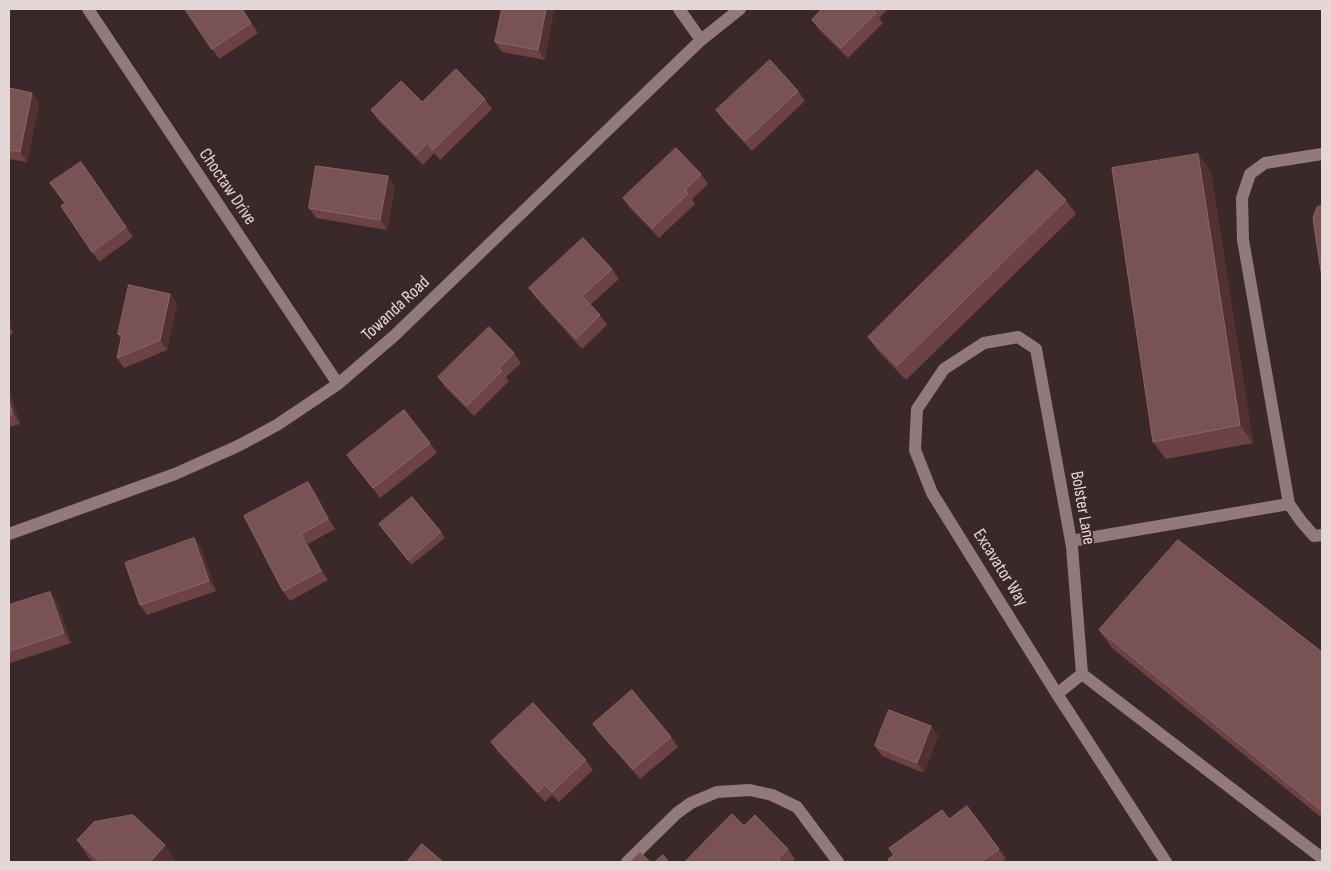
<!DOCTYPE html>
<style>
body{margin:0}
#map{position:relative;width:1331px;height:871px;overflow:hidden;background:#3b2929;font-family:"Sofia Sans Condensed",sans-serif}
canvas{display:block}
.frame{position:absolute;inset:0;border:10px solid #e4d7d7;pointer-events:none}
</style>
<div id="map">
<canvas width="1331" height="871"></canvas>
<div class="frame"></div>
</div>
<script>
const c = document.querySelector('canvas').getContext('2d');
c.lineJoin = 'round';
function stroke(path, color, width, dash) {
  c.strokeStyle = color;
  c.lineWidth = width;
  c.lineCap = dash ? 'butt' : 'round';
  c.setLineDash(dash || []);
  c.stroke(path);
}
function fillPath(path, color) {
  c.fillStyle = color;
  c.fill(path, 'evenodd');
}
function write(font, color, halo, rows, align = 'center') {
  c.font = font + ' "Sofia Sans Condensed",sans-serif';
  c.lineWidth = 4;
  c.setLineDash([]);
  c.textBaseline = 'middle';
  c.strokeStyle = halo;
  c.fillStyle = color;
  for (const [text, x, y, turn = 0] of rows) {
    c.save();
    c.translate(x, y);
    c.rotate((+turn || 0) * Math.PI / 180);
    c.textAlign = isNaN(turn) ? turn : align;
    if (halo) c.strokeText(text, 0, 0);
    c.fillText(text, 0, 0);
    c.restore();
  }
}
stroke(new Path2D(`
 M 1322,154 L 1265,163 L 1250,174 L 1242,198 L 1243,240 L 1289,504 L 1301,521 L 1314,536 L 1322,535
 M 1071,541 L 1289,504
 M 1082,674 L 1322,858
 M 1057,694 L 1082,674 L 1072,547 L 1036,349 L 1018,337 L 984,343 L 944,369 L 917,409 L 915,450 L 932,493 L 1057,694 L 1166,862`), '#917a7b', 12);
stroke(new Path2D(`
 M 88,9 L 338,384
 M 679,9 L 701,40
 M 9,534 L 175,474 L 238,446 L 277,425 L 338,384 L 394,336 L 701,40 L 740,9
 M 627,862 L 677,813 L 691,803 L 717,792 L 750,790 L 772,795 L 797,807 L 838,862`), '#917a7b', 12);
fillPath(new Path2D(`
 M 185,9 L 242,9 L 258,33 L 219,59 Z
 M 502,9 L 554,9 L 545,60 L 502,52 L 495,42 Z
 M 822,9 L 888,9 L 879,18 L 883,23 L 848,58 L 819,30 L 812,20 Z
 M 9,88 L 32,93 L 39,103 L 27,162 L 9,159 Z
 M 798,91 L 805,101 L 752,151 L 723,120 L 716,110 Z
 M 485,99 L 492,109 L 440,160 L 434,153 L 423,165 L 378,120 L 371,110 L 422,102 Z
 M 81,162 L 133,237 L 99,262 L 61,206 L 65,203 Z
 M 1211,172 L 1253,443 L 1166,459 L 1153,442 Z
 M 701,174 L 708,184 L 692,199 L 695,204 L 659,238 L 630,208 L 623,198 Z
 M 395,186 L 387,230 L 316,218 L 309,208 Z
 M 1066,200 L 1076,214 L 906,380 L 878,351 L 868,337 Z
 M 612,269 L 619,279 L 590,305 L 600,315 L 607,325 L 582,349 L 536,298 L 529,288 Z
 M 170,294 L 177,304 L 167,350 L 124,368 L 117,358 L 121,339 L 118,334 Z
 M 9,321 L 13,333 L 9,335 Z
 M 514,353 L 521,363 L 506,377 L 509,381 L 474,416 L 445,387 L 438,377 Z
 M 9,390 L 20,424 L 9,427 Z
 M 430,443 L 437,453 L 380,498 L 347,455 Z
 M 315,492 L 335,529 L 308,544 L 328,580 L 290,601 L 283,591 Z
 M 379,524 L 441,532 L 445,538 L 411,565 Z
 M 194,538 L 201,548 L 216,591 L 147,615 L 140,605 Z
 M 57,602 L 71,643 L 10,663 L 9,661 L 9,605 Z
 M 1099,630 L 1322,652 L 1322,818 L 1112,648 Z
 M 593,724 L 671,737 L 678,747 L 640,779 L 600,734 Z
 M 931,726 L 938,736 L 924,773 L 882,756 L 875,746 Z
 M 491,742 L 586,760 L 593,770 L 559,802 L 552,795 L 545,802 L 498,752 Z
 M 949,819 L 999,849 L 1006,859 L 1001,862 L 890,862 Z
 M 744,826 L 788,849 L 795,859 L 792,862 L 685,862 Z
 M 77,840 L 177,862 L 94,862 L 89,858 Z`), '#6c4244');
fillPath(new Path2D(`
 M 546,9 L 554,9 L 545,60 L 538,50 Z
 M 32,93 L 39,103 L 27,162 L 20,152 Z
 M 1198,154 L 1211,172 L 1253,443 L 1240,425 Z
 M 388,176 L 395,186 L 387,230 L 380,220 Z
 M 170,294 L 177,304 L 167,350 L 160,340 Z
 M 9,321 L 13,333 L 9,327 Z
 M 9,390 L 20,424 L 13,414 L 9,401 Z
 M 308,482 L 315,492 L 335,529 L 328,519 Z
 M 301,534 L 308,544 L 328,580 L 321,571 Z
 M 194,538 L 201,548 L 216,591 L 209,581 Z
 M 50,592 L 57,602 L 71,643 L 64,633 Z
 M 931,726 L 938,736 L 924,773 L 917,763 Z
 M 165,845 L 177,862 L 150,862 Z`), '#533133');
const building = new Path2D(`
 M 185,9 L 242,9 L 251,23 L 212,49 Z
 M 502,9 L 546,9 L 538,50 L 495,42 Z
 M 822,9 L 872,9 L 876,13 L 841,48 L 812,20 Z
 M 770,60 L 798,91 L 745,141 L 716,110 Z
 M 456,69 L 485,99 L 433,150 L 427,143 L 416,155 L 371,110 L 401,81 L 422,102 Z
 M 9,88 L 32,93 L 20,152 L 9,150 Z
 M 676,148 L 701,174 L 685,190 L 688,194 L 652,228 L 623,198 Z
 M 1198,154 L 1240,425 L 1153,442 L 1112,168 Z
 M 81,162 L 126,227 L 92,252 L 61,206 L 65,203 L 50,183 Z
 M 316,166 L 388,176 L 380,220 L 309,208 Z
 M 1037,170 L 1066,200 L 897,366 L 868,337 Z
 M 1322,206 L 1322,278 L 1313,218 L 1317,207 Z
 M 583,238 L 612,269 L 582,296 L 600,315 L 576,339 L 529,288 Z
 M 129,285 L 170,294 L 160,340 L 117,358 L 122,335 L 118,334 Z
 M 489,327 L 514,353 L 499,368 L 502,371 L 467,406 L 438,377 Z
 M 9,401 L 13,414 L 9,416 Z
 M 404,410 L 430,443 L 373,488 L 347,455 Z
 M 308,482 L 328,519 L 301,534 L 321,571 L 283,591 L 244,516 Z
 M 412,497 L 441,532 L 408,560 L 379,524 Z
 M 194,538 L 209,581 L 140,605 L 125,563 Z
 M 1178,540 L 1322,652 L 1322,811 L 1099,630 Z
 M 50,592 L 64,633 L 9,651 L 9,605 Z
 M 632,690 L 671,737 L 633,769 L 593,724 Z
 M 533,703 L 586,760 L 552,792 L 545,785 L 538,792 L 491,742 Z
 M 889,710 L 931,726 L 917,763 L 875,746 Z
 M 967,806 L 999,849 L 981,862 L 890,862 L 888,859 L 894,855 L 889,848 L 942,810 L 949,819 Z
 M 732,814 L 744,826 L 755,815 L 788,849 L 778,859 L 781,862 L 685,862 Z
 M 133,815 L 165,845 L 150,862 L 100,862 L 77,840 L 94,822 Z
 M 422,844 L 443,862 L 407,862 Z
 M 640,852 L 650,862 L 630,862 Z
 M 663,855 L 669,862 L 655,862 Z`);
fillPath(building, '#795254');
stroke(building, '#8a6768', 1);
write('18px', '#e4d7d7', '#3b2929', [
 ["Choctaw Drive",227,187,56],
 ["Towanda Road",396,309,-43],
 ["Bolster Lane",1082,508,80],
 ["Excavator Way",1000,568,58]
]);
</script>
